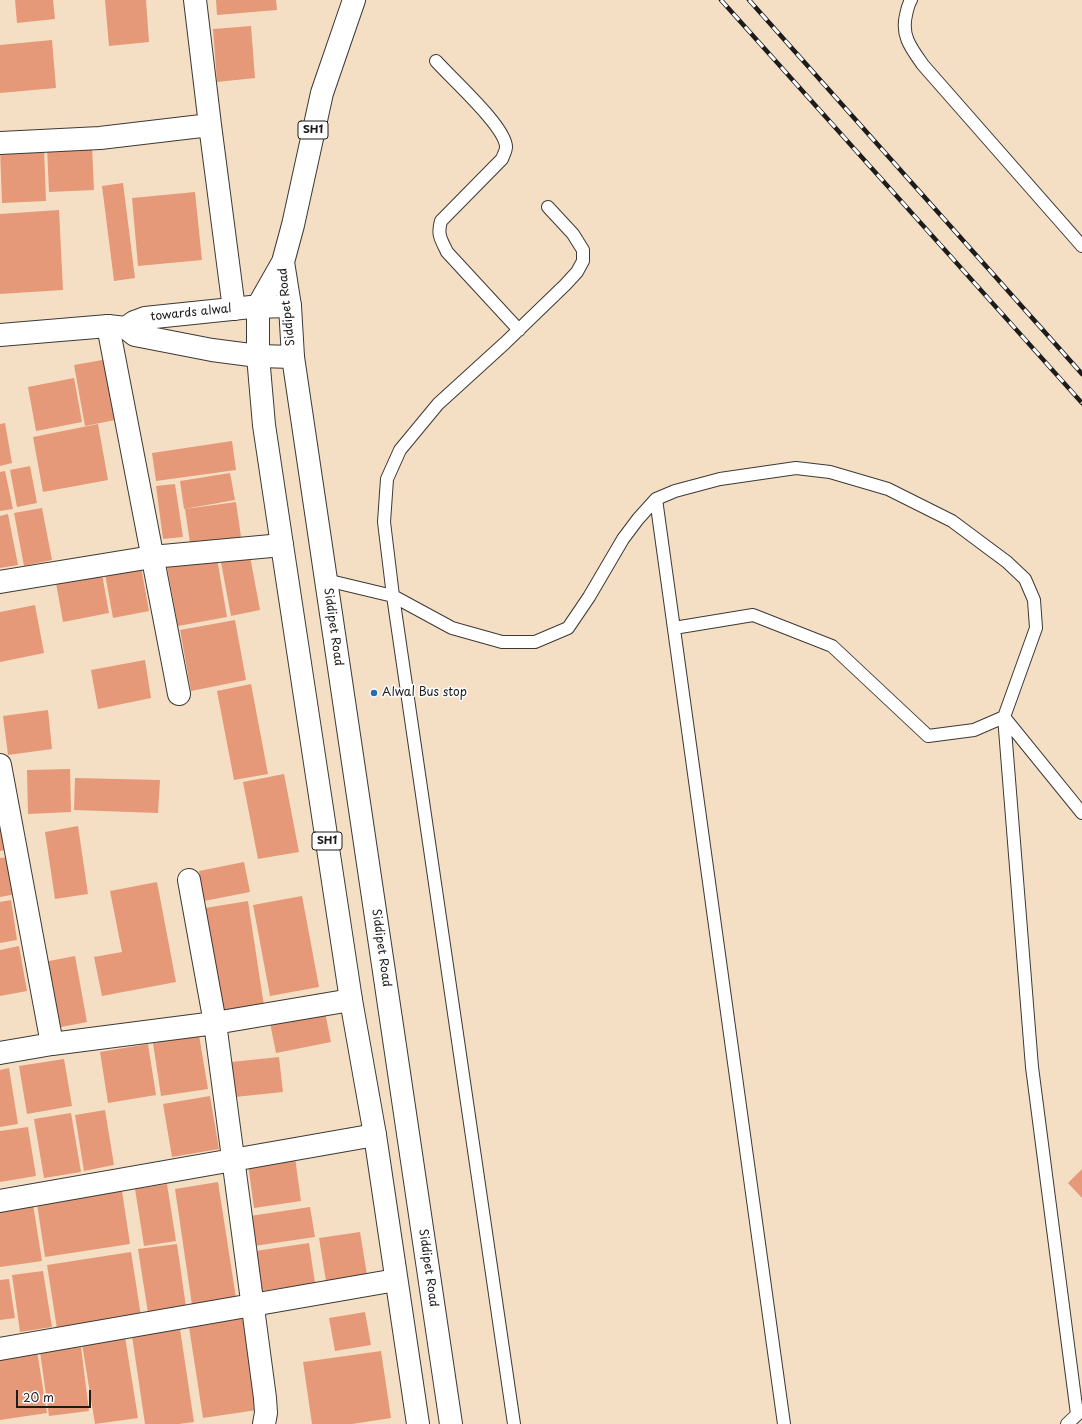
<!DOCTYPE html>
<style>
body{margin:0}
#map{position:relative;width:1082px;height:1424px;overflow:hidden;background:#f5dfc4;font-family:"Playpen Sans",sans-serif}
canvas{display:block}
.scale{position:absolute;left:16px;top:1390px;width:75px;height:18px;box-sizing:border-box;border:2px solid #1c1c1c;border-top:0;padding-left:5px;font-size:12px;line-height:14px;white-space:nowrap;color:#1c1c1c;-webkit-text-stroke:3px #fff;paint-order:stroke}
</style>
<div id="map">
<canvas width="1082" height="1424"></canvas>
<div class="scale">20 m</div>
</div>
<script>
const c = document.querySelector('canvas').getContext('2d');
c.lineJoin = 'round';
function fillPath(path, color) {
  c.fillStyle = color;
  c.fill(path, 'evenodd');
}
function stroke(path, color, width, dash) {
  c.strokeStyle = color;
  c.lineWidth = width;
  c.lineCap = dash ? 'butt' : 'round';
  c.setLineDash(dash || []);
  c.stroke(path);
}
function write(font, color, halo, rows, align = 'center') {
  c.font = font + ' "Playpen Sans",sans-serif';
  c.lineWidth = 3;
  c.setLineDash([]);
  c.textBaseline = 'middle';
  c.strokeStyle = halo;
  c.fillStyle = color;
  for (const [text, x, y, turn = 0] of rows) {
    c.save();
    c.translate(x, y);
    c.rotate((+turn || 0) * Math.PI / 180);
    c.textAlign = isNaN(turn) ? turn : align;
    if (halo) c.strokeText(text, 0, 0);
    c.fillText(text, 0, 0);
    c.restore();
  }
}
fillPath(new Path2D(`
 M 15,0 L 53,0 L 55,19 L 17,23 Z
 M 105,0 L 146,0 L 149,42 L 109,46 Z
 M 216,0 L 276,0 L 277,10 L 217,15 Z
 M 251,26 L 255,78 L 217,82 L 213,29 Z
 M 52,40 L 56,88 L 0,93 L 0,45 Z
 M 92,146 L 94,190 L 49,192 L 47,148 Z
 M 44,147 L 46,201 L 2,203 L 0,149 Z
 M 123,183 L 135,278 L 114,281 L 102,186 Z
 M 195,192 L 202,260 L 138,266 L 132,198 Z
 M 59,210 L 63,290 L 0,294 L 0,214 Z
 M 108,359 L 120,419 L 85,426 L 74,365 Z
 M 74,378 L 82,422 L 36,431 L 28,387 Z
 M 5,423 L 12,463 L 0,466 L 0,424 Z
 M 98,424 L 108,480 L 43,492 L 33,437 Z
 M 232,441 L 236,470 L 156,481 L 152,453 Z
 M 30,466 L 37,503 L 17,507 L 10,470 Z
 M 5,471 L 13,509 L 0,511 L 0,472 Z
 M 230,473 L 235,500 L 184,509 L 180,481 Z
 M 175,484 L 183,537 L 163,539 L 156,486 Z
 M 236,502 L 241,537 L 190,543 L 185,509 Z
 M 42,508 L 52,560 L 24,566 L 14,513 Z
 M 8,514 L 18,565 L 0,568 L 0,516 Z
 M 249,551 L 260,610 L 231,616 L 220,557 Z
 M 217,558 L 227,617 L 178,626 L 167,567 Z
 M 141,567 L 149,611 L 113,618 L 105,574 Z
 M 102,574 L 109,613 L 63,622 L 56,583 Z
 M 35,605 L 44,653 L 0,662 L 0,612 Z
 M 235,620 L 246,680 L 191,691 L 180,630 Z
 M 145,660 L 151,698 L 98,709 L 91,670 Z
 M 251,684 L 268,774 L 234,780 L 217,691 Z
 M 48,710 L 52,749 L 8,755 L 3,716 Z
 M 70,769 L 71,812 L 28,814 L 27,770 Z
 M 284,774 L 299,852 L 258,859 L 243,782 Z
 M 75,778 L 160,780 L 158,813 L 74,810 Z
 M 0,809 L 10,849 L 0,851 Z
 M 78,826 L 88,894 L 55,899 L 45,832 Z
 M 10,857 L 16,894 L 0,897 L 0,858 Z
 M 244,862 L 250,892 L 204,901 L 199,871 Z
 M 157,882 L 176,982 L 102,996 L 94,957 L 122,952 L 110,891 Z
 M 302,896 L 319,987 L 270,996 L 253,905 Z
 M 11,900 L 17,940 L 0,943 L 0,902 Z
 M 248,901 L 264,1006 L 221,1013 L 205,908 Z
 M 19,946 L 27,991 L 0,996 L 0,950 Z
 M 75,956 L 87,1022 L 56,1028 L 44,962 Z
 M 325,1012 L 331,1042 L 276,1053 L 270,1023 Z
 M 199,1035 L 208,1089 L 161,1096 L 153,1043 Z
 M 148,1044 L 156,1095 L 108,1103 L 100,1052 Z
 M 279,1057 L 283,1092 L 235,1097 L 231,1062 Z
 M 64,1059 L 72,1106 L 27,1114 L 19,1066 Z
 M 9,1068 L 18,1124 L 0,1127 L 0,1070 Z
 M 210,1096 L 219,1149 L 172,1157 L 163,1104 Z
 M 105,1110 L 114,1165 L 84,1171 L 75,1115 Z
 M 71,1113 L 81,1172 L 44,1178 L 34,1119 Z
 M 28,1127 L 36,1176 L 0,1182 L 0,1131 Z
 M 295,1157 L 301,1201 L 254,1208 L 248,1164 Z
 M 1082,1169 L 1082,1198 L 1068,1183 Z
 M 218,1182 L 236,1298 L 192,1305 L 175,1189 Z
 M 167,1184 L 176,1241 L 144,1246 L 135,1189 Z
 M 122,1191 L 130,1244 L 45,1257 L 37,1204 Z
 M 33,1204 L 42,1261 L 0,1267 L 0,1209 Z
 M 310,1207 L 315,1237 L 254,1246 L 250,1216 Z
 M 360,1232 L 367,1275 L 326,1281 L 319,1238 Z
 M 309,1243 L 315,1283 L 262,1291 L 256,1251 Z
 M 177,1244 L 186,1307 L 148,1313 L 138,1249 Z
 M 131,1252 L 141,1316 L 57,1329 L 47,1265 Z
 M 43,1271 L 52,1327 L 20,1332 L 12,1275 Z
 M 9,1279 L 15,1318 L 0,1320 L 0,1280 Z
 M 365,1312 L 371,1345 L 335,1351 L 329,1318 Z
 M 243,1318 L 257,1410 L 203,1418 L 189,1327 Z
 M 180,1329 L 194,1422 L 179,1424 L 145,1424 L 132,1336 Z
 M 125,1337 L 138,1418 L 95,1424 L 82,1344 Z
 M 81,1347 L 89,1411 L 49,1416 L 40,1352 Z
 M 37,1351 L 47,1413 L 0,1420 L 0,1357 Z
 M 381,1351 L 391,1418 L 352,1424 L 312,1424 L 303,1362 Z`), '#e59979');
const lane = new Path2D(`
 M 911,0 C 908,5 907,10 906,15 C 901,36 911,48 923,65 L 1082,246
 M 436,61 C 451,78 506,127 506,147 C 506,151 503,156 502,159 L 441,221 C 437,235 441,239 447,252 L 519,330
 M 656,499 L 784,1424
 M 326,580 L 393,596 L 452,628 L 502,642 L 535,642 L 568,628 L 589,597 L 623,539 L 638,519 L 656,499 L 675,491 L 720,479 L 796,468 L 830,472 L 888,489 L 952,521 L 1007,562 L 1025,579 L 1034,600 L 1036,628 L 1004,717 L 1032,1067 L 1077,1414
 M 674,628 L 753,615 L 832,646 L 928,736 L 974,730 L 1004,717
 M 1004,717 L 1082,813
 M 514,1424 L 393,596 L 384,522 L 387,479 L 400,450 L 438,404 L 505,343 L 565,285 L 577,272 L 583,261 L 583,250 L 573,234 L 548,207
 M 1067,1424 L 1082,1410`);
const street = new Path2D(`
 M 195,0 L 210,125 L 234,309
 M 0,143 L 100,138 L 210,125
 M 108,326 L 179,694
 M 0,582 L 152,557 L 282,545
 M 0,765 L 52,1044
 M 189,880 L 215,1023 L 265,1398 L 266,1413 L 264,1424
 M 0,1053 L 52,1044 L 215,1023 L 351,1000
 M 0,1201 L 375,1135
 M 0,1349 L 396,1280`);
const secondary = new Path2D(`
 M 126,328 L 135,335 L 212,350 L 258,356 L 293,357
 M 0,335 L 108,326 L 126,328 L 134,322 L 145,318 L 251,307 L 290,306`);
const primary = new Path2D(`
 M 354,0 L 322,93 L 293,225 L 283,262 L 258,306 L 258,356 L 264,425 L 282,545 L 351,1000 L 375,1135 L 418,1424
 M 283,262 L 290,306 L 293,357 L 451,1424`);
stroke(lane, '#3d3935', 14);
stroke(street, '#3d3935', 24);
stroke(secondary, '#3d3935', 24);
stroke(primary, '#3d3935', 24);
stroke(lane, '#fff', 12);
stroke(street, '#fff', 22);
stroke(secondary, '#fff', 22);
stroke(primary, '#fff', 22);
const rail = new Path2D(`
 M 721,0 L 1082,403
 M 749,0 L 1082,374`);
stroke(rail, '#1c1c1c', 4.5);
stroke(rail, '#fff', 3, [9]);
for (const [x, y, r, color] of [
 [374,693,4,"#1f6fb2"]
]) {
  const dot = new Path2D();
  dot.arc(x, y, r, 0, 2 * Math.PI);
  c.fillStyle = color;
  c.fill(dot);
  stroke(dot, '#fff', 1.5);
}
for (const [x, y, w] of [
 [313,130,30],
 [327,841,30]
]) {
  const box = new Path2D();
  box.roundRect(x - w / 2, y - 9, w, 18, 3);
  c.fillStyle = '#fff';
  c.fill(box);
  stroke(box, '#1c1c1c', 1);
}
write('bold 11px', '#1c1c1c', null, [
 ["SH1",313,130],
 ["SH1",327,841]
]);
write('12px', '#1c1c1c', '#fff', [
 ["Siddipet Road",287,307,-96],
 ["towards alwal",191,313,-6],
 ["Siddipet Road",333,627,82],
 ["Siddipet Road",381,948,82],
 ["Siddipet Road",428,1268,82]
]);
write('12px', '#1c1c1c', '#fff', [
 ["Alwal Bus stop",382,693]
], 'left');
</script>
